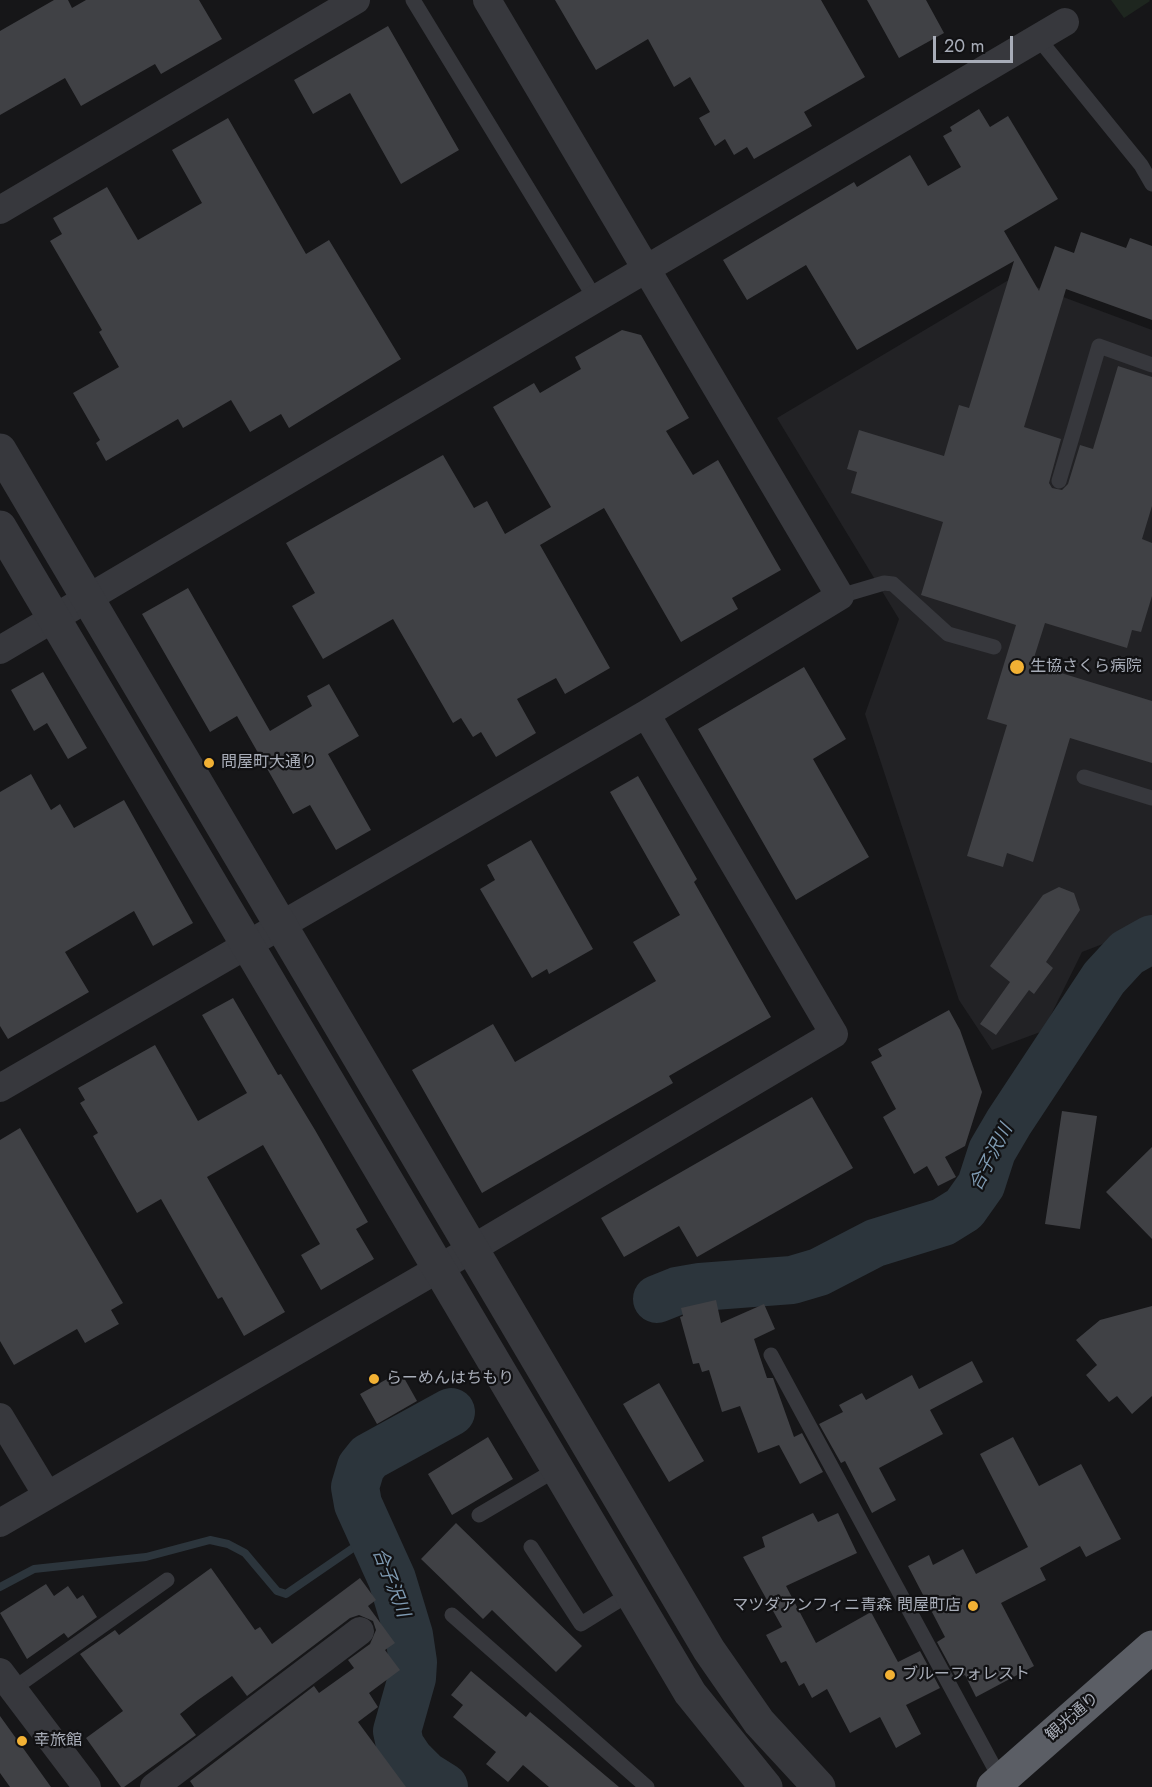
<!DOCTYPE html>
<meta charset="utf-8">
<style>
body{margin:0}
#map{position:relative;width:1152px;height:1787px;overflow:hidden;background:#161618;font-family:Jost,sans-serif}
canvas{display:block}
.scale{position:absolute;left:933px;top:36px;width:80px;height:27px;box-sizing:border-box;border:3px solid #a8adb8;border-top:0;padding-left:8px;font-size:18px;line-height:21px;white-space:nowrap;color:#a8adb8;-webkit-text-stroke:4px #111113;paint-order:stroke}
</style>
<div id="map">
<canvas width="1152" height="1787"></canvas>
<div class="scale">20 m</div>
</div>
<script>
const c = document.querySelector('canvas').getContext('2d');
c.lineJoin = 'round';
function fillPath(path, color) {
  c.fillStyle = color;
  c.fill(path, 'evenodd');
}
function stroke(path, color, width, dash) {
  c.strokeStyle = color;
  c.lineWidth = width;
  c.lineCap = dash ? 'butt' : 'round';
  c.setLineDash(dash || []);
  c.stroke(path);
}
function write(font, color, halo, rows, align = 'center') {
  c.font = font + ' Jost,"Noto Sans JP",sans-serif';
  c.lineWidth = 4.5;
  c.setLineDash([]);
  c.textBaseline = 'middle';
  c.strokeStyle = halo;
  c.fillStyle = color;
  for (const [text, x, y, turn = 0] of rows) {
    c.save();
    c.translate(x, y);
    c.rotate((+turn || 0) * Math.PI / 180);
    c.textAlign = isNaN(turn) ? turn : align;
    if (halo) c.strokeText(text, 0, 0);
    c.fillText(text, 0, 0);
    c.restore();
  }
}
fillPath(new Path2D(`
 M 1012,278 L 1152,330 L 1152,925 L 1082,952 L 1043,1031 L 992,1050 L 959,1000 L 865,714 L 899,619 L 777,418 Z`), '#222225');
fillPath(new Path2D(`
 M 1111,0 L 1149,0 L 1150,1 L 1124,18 Z`), '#1e261f');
stroke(new Path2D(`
 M 0,1587 L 34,1569 L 146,1557 L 210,1540 L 228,1544 L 245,1553 L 277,1591 L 286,1594 L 372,1535`), '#2c353c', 8);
stroke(new Path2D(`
 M 657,1299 L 677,1291 L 700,1287 L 792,1280 L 819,1272 L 875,1243 L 943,1222 L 964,1209 L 981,1185 L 992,1151 L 1009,1122 L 1104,978 L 1127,953 L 1152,939
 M 444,1787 L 425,1775 L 410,1760 L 400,1745 L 397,1731 L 412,1678 L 413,1662 L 409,1635 L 392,1579 L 358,1504 L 355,1487 L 361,1467 L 369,1457 L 451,1412`), '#2c353c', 48);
fillPath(new Path2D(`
 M 54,0 L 68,0 L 72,8 L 86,0 L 199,0 L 222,39 L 161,74 L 155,64 L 81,106 L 65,78 L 0,115 L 0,31 Z
 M 555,0 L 821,0 L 865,77 L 804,112 L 812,126 L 754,159 L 747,147 L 734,155 L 725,139 L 715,146 L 699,118 L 710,112 L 690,77 L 674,87 L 648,39 L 596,70 Z
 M 867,0 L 926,0 L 944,33 L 899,58 Z
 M 388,26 L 459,150 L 401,184 L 350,93 L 313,114 L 294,80 Z
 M 979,109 L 990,127 L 1008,116 L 1058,199 L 1004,231 L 1039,291 L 1055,246 L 1074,253 L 1081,232 L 1126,248 L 1130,238 L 1152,246 L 1152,320 L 1066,289 L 1024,427 L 1061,439 L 1049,483 L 1052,488 L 1062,490 L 1068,484 L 1080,445 L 1093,449 L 1118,366 L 1152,377 L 1152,506 L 1142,539 L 1152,543 L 1152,596 L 1141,632 L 1132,630 L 1127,648 L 1045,623 L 1032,664 L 1152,701 L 1152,763 L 1070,738 L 1033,862 L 1007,853 L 1003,867 L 967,856 L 1007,725 L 987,719 L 1016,625 L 921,595 L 943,522 L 851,493 L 857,472 L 847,469 L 859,430 L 944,456 L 959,405 L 969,408 L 1014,261 L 857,350 L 806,265 L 747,300 L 723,260 L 854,182 L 857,187 L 910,155 L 928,186 L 961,167 L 943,136 L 952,131 L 950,127 Z
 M 228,118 L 306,254 L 329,240 L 401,359 L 289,428 L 281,414 L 250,432 L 231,400 L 183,428 L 178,419 L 106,461 L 96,443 L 100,440 L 73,393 L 119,367 L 99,332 L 102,330 L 50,241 L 62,234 L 53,218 L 107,187 L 138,240 L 202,203 L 172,150 Z
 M 622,330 L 641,335 L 689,418 L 666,431 L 693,475 L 718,460 L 781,570 L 732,598 L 738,609 L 681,642 L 604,508 L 540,545 L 610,668 L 565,694 L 556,678 L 517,699 L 536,733 L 496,757 L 481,732 L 473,737 L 461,718 L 453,723 L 393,619 L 323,659 L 292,606 L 315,593 L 286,543 L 443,455 L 474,508 L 487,501 L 505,534 L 551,507 L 493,407 L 534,383 L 540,393 L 581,369 L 575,357 Z
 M 188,588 L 270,731 L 312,706 L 307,696 L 329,684 L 359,736 L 328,754 L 371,830 L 336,850 L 310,805 L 293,814 L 237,716 L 210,732 L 142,614 Z
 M 804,667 L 846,739 L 813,759 L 869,857 L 796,900 L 698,729 Z
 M 43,672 L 87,748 L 68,759 L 47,723 L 34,731 L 11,690 Z
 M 31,774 L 51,810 L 60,804 L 74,828 L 124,800 L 193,923 L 153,946 L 134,911 L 65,952 L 89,992 L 8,1039 L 0,1026 L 0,792 Z
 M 638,776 L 697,879 L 694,882 L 771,1017 L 669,1076 L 673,1083 L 482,1193 L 412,1070 L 493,1024 L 515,1062 L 656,981 L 633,942 L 680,915 L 610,792 Z
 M 531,840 L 593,949 L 549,974 L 547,969 L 532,978 L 480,889 L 495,880 L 487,865 Z
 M 1059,887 L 1074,893 L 1080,910 L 1046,962 L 1053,968 L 1034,994 L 1029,990 L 996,1035 L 980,1024 L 1010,982 L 990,966 L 1043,895 Z
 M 233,998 L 278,1075 L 281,1074 L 315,1130 L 368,1222 L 356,1229 L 374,1259 L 321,1290 L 301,1255 L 320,1244 L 263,1145 L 207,1177 L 285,1312 L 244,1336 L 222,1297 L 218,1299 L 161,1199 L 137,1213 L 93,1136 L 98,1133 L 80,1103 L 85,1100 L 78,1088 L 155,1045 L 198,1121 L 247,1093 L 202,1015 Z
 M 949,1010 L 960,1030 L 982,1092 L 965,1146 L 945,1157 L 956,1177 L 938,1186 L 927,1166 L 914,1174 L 883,1117 L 896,1109 L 871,1062 L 882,1056 L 878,1049 Z
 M 812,1097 L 853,1168 L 697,1257 L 679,1226 L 624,1257 L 601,1218 Z
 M 1062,1111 L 1097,1116 L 1080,1229 L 1045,1224 Z
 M 20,1128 L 123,1303 L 111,1310 L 119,1324 L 85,1343 L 77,1329 L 14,1365 L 0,1341 L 0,1140 Z
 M 1152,1147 L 1152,1239 L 1106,1192 Z
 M 716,1300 L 721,1323 L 764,1304 L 775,1329 L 754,1339 L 767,1378 L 773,1378 L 794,1437 L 802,1433 L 823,1472 L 800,1484 L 779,1445 L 758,1453 L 740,1406 L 722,1412 L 709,1370 L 702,1372 L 699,1363 L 693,1364 L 680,1317 L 683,1316 L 681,1308 Z
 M 1152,1306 L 1152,1396 L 1132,1414 L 1117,1396 L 1109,1402 L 1086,1375 L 1097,1365 L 1076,1340 L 1100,1320 Z
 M 972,1361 L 983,1382 L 930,1410 L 943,1434 L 879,1468 L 896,1500 L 872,1513 L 845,1461 L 841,1463 L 819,1424 L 843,1412 L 839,1405 L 862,1393 L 866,1400 L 912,1375 L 919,1389 Z
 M 396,1374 L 398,1378 L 403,1376 L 417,1401 L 377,1424 L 360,1394 Z
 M 659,1383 L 704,1461 L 669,1482 L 623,1404 Z
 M 488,1437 L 513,1479 L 452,1515 L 428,1474 Z
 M 1013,1437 L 1039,1486 L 1081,1464 L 1121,1539 L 1086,1557 L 1080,1546 L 1040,1568 L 1046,1580 L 1001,1603 L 1034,1666 L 976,1697 L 965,1675 L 957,1679 L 937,1642 L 945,1637 L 908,1566 L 929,1555 L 933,1565 L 963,1549 L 976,1574 L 1028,1547 L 980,1454 Z
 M 813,1513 L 818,1522 L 838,1513 L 857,1553 L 786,1586 L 816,1643 L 871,1612 L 898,1662 L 920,1651 L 940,1688 L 906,1705 L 921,1734 L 896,1748 L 880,1717 L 850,1733 L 827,1689 L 812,1698 L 804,1683 L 799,1686 L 786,1661 L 781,1663 L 766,1635 L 782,1627 L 743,1557 L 765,1547 L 762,1537 Z
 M 456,1523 L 582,1646 L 556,1672 L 492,1610 L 483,1619 L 421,1559 Z
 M 211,1568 L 255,1630 L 260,1627 L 272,1644 L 360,1578 L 376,1600 L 368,1606 L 395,1643 L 385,1650 L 400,1670 L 369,1693 L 378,1707 L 358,1722 L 406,1787 L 194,1787 L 190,1781 L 314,1686 L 319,1693 L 354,1668 L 348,1660 L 370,1644 L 376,1630 L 373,1621 L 359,1615 L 350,1618 L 247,1696 L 232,1676 L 198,1700 L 180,1714 L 196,1735 L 124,1787 L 121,1787 L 86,1738 L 123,1711 L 80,1654 L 115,1630 L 119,1635 Z
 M 46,1584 L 54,1596 L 68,1586 L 77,1599 L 83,1595 L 97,1617 L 68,1638 L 64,1633 L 27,1659 L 0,1613 Z
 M 471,1671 L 526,1717 L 530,1712 L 619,1787 L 549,1787 L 523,1765 L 508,1782 L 486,1764 L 496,1752 L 453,1717 L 463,1705 L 451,1695 Z
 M 0,1716 L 51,1787 L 10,1787 L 0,1773 Z`), '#404145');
stroke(new Path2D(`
 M 413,0 L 596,300
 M 1038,38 L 1141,165 L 1152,184
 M 1059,481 L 1099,346 L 1152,365
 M 840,596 L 884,583 L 893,584 L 948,634 L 994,647
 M 1084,777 L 1152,798
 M 771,1355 L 1001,1780
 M 479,1515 L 557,1469
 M 531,1547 L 581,1624 L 631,1593
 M 452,1615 L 647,1787
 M 13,1689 L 167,1580`), '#37383d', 15);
stroke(new Path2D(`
 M 0,210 L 356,0
 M 0,650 L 1065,22
 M 0,1088 L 646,714 L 840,596 L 487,0
 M 0,1417 L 47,1495
 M 0,1523 L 438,1269 L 834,1034 L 646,714
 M 0,1672 L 87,1787
 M 154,1787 L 360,1631`), '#37383d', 28);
stroke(new Path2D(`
 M 0,450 L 709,1650 L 759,1722 L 819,1787
 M 0,527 L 690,1693 L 766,1787`), '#37383d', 33);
stroke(new Path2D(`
 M 993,1787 L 1152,1647`), '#5b5e65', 33);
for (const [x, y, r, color] of [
 [1017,667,8,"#f2b134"],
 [209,763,6,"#f2b134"],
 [374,1379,6,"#f2b134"],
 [973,1606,6,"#f2b134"],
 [890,1675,6,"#f2b134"],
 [22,1741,6,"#f2b134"]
]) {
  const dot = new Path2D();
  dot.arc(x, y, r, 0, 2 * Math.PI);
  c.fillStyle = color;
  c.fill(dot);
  stroke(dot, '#111113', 2);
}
write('16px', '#a8adb8', '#111113', [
 ["生協さくら病院",1030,667],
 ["問屋町大通り",221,763],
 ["らーめんはちもり",386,1379],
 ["マツダアンフィニ青森 問屋町店",961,1606,"right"],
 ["ブルーフォレスト",902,1675],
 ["幸旅館",34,1741]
], 'left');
write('16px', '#a8adb8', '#111113', [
 ["観光通り",1073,1717,-41]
]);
write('italic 18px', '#7f9bb3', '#111113', [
 ["合子沢川",992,1158,-63],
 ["合子沢川",390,1583,69]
]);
</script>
